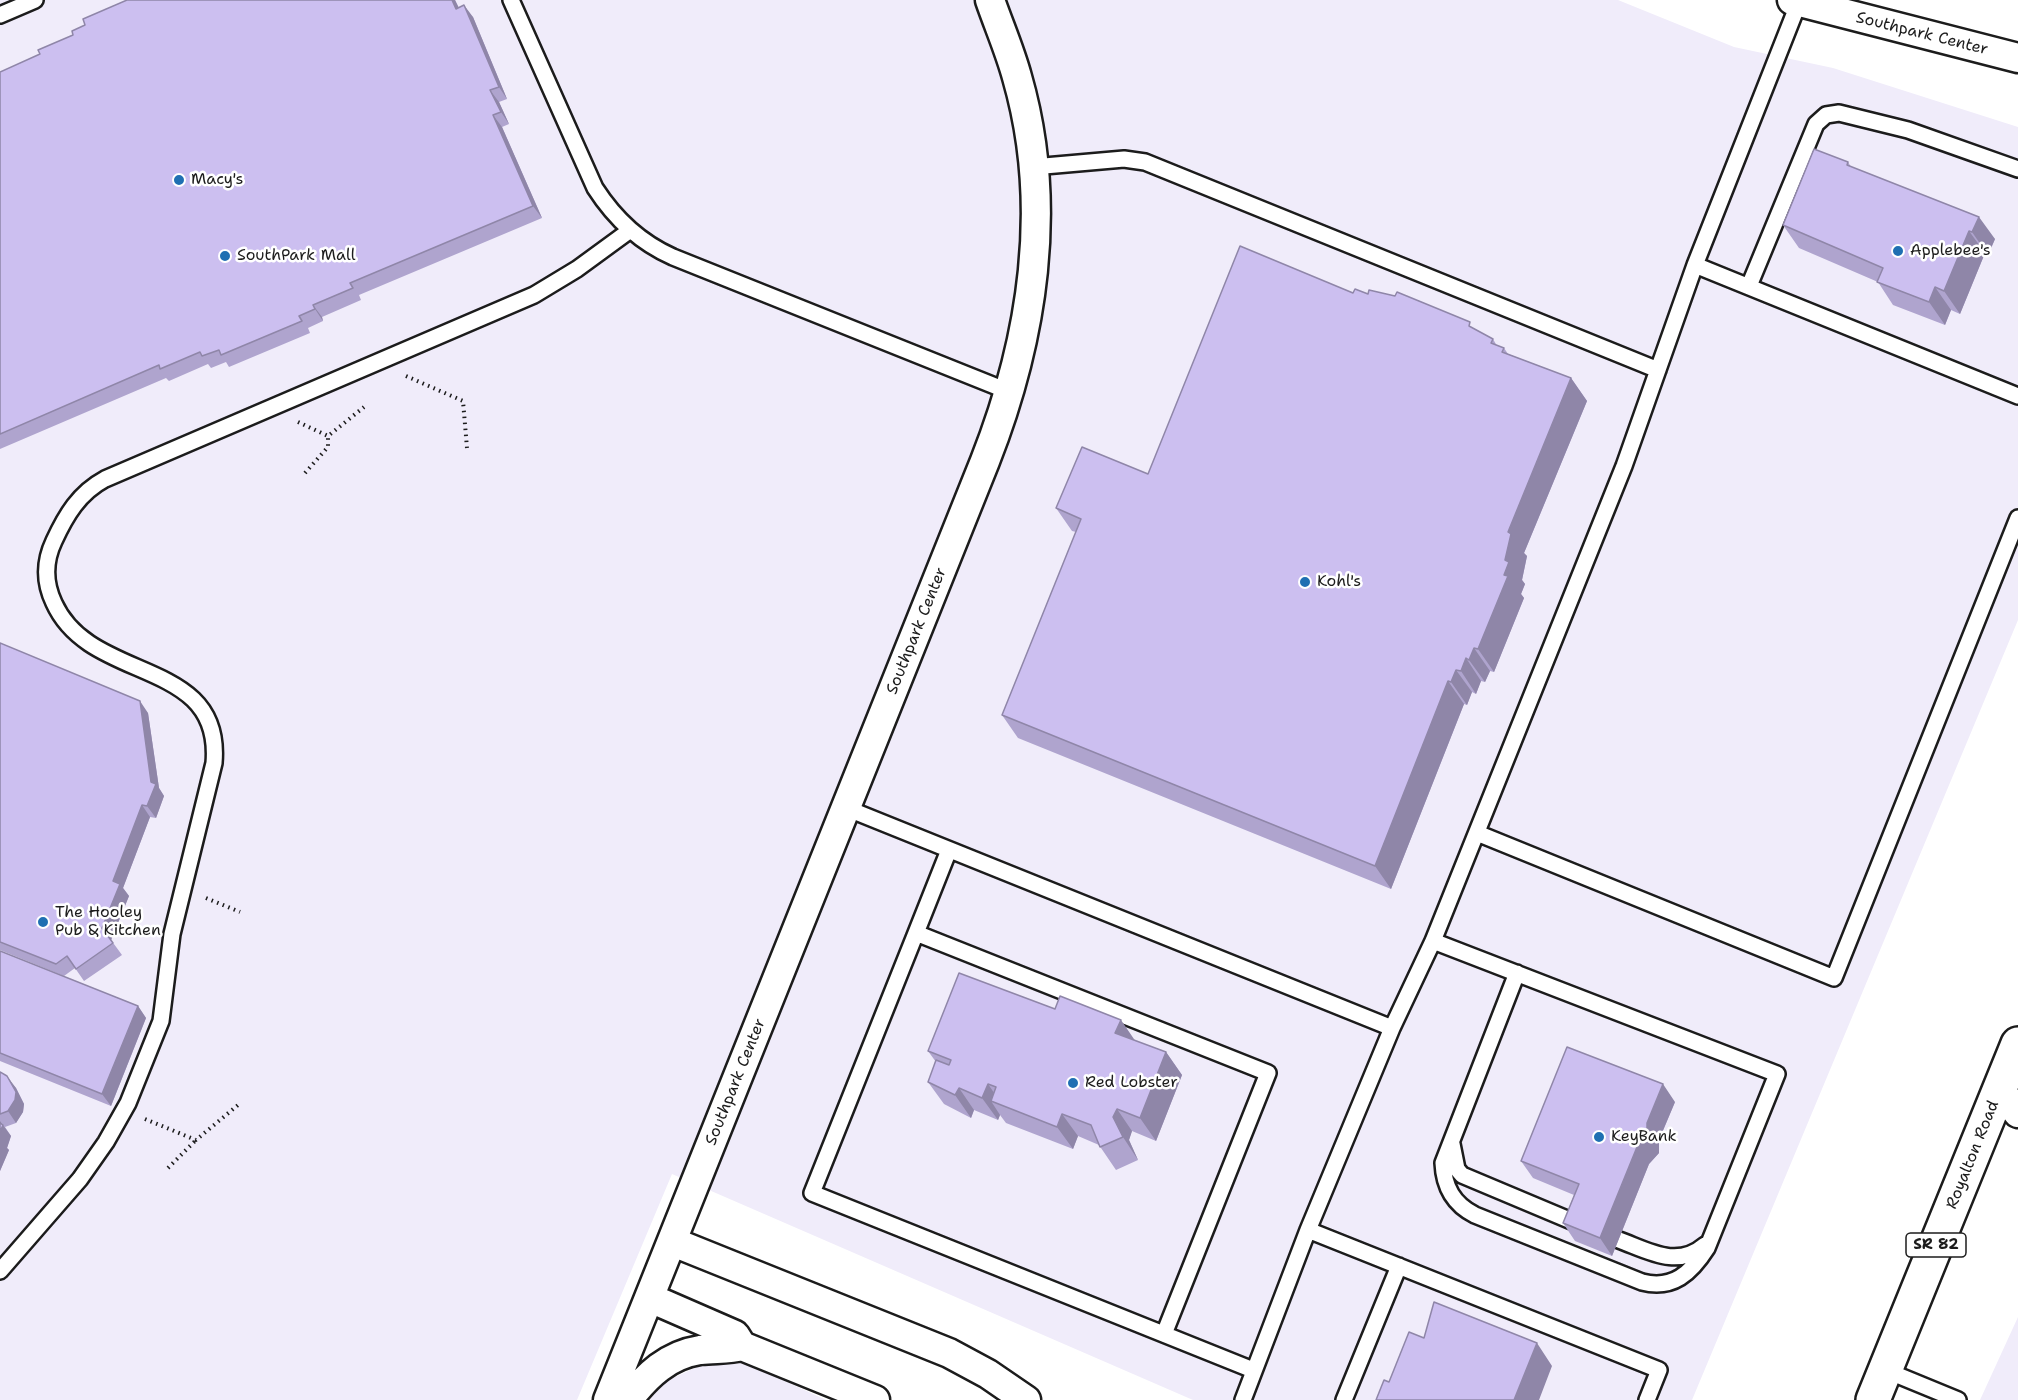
<!DOCTYPE html>
<style>
body{margin:0}
canvas{display:block;background:#fff}
</style>
<canvas width="2018" height="1400"></canvas>
<script>
const c = document.querySelector('canvas').getContext('2d');
c.lineJoin = 'round';
function fillPath(path, color) {
  c.fillStyle = color;
  c.fill(path, 'evenodd');
}
function stroke(path, color, width, dash) {
  c.strokeStyle = color;
  c.lineWidth = width;
  c.lineCap = dash ? 'butt' : 'round';
  c.setLineDash(dash || []);
  c.stroke(path);
}
function write(font, color, halo, rows, align = 'center') {
  c.font = font + ' "Shantell Sans",sans-serif';
  c.lineWidth = 5;
  c.setLineDash([]);
  c.textBaseline = 'middle';
  c.strokeStyle = halo;
  c.fillStyle = color;
  for (const [text, x, y, turn = 0] of rows) {
    c.save();
    c.translate(x, y);
    c.rotate((+turn || 0) * Math.PI / 180);
    c.textAlign = isNaN(turn) ? turn : align;
    if (halo) c.strokeText(text, 0, 0);
    c.fillText(text, 0, 0);
    c.restore();
  }
}
fillPath(new Path2D(`
 M 0,0 L 1618,0 L 1734,47 L 1833,68 L 2018,127 L 2018,620 L 1692,1400 L 1193,1400 L 672,1174 L 577,1400 L 0,1400 Z
 M 2018,1317 L 2018,1400 L 1980,1400 Z
 M 746,1363 L 826,1400 L 648,1400 L 660,1384 L 699,1366 Z`), '#f0ecfa');
const lane = new Path2D(`
 M 511,0 L 595,188 C 615,219 639,242 673,257 L 1010,392
 M 0,15 L 35,0
 M 1033,167 L 1124,159 L 1145,162 L 1658,370
 M 1695,265 L 2018,396
 M 1749,286 L 1816,124 L 1826,115 L 1839,113 L 1908,130 L 2018,169
 M 846,808 L 1392,1028
 M 1477,833 L 1834,978 L 2018,518
 M 916,933 L 949,850
 M 1433,941 C 1548,985 1663,1029 1777,1074 L 1707,1248 C 1691,1273 1673,1290 1642,1282 L 1475,1215 C 1453,1204 1444,1187 1443,1163 L 1517,973
 M 1452,1144 L 1457,1169 L 1462,1175 L 1581,1225
 M 1308,1230 L 1659,1370 L 1647,1400
 M 1619,1240 C 1649,1251 1677,1269 1705,1245
 M 0,1271 L 80,1179 L 106,1142 L 128,1103 L 161,1021 L 172,934 L 214,763 C 223,656 91,685 54,603 C 44,582 44,562 54,541 C 66,515 79,493 105,479 L 534,295 L 577,269 L 629,231
 M 1164,1334 L 1268,1073 L 916,933 L 812,1193 L 1253,1370
 M 1885,1370 L 1958,1400
 M 1243,1400 L 1308,1230 L 1392,1028 L 1433,941 L 1587,558 L 1624,466 L 1695,265 L 1799,2
 M 1344,1400 L 1399,1266`);
const street = new Path2D(`
 M 1792,0 L 2018,58
 M 2000,1090 L 2018,1113
 M 673,1242 L 949,1353 L 988,1374 L 1026,1400
 M 650,1298 L 735,1335 L 742,1346 L 875,1400
 M 608,1400 L 985,461 C 1033,339 1054,205 1017,77 C 1010,51 999,26 990,0
 M 628,1400 C 647,1375 668,1355 700,1350 C 715,1348 728,1350 742,1346`);
const primary = new Path2D(`
 M 1873,1400 L 2018,1044`);
stroke(lane, '#1c1c1c', 20);
stroke(street, '#1c1c1c', 33);
stroke(primary, '#1c1c1c', 38);
stroke(new Path2D(`
 M 406,376 L 463,401 L 467,448
 M 298,422 L 328,436 L 364,407
 M 305,473 L 328,447 L 328,436
 M 206,898 L 240,912
 M 145,1119 L 196,1140 L 238,1105
 M 168,1168 L 196,1140`), '#1c1c1c', 4, [1.5, 4.5]);
stroke(lane, '#fff', 15);
stroke(street, '#fff', 28);
stroke(primary, '#fff', 33);
fillPath(new Path2D(`
 M 455,0 L 459,8 L 473,17 L 507,99 L 499,102 L 509,124 L 502,127 L 542,218 L 359,295 L 361,300 L 322,317 L 323,321 L 308,328 L 310,333 L 229,367 L 226,362 L 211,368 L 208,364 L 169,381 L 166,378 L 0,449 L 0,72 Z
 M 1848,162 L 1851,167 L 1995,239 L 1988,255 L 1985,253 L 1960,314 L 1951,310 L 1945,325 L 1893,305 L 1878,282 L 1799,248 L 1783,225 Z
 M 1353,293 L 1368,294 L 1475,329 L 1493,339 L 1497,346 L 1504,348 L 1508,354 L 1571,378 L 1587,401 L 1524,553 L 1527,556 L 1522,580 L 1525,584 L 1521,594 L 1524,598 L 1494,672 L 1490,671 L 1485,682 L 1481,681 L 1476,694 L 1472,692 L 1467,705 L 1464,704 L 1391,889 L 1018,738 L 1002,715 L 1076,532 L 1072,531 L 1056,508 L 1148,474 Z
 M 0,643 L 148,713 L 159,788 L 164,796 L 156,818 L 150,817 L 123,888 L 129,896 L 111,940 L 122,955 L 84,981 L 75,968 L 64,976 L 0,950 L 0,951 L 138,1006 L 146,1018 L 111,1106 L 0,1061 Z
 M 1136,1041 L 1166,1052 L 1182,1075 L 1156,1141 L 1132,1131 L 1129,1140 L 1138,1160 L 1116,1170 L 1099,1145 L 1078,1136 L 1073,1149 L 1006,1123 L 1000,1115 L 998,1120 L 974,1110 L 971,1118 L 944,1104 L 928,1082 L 936,1062 L 928,1051 Z
 M 0,1072 L 16,1088 L 24,1104 L 23,1112 L 16,1123 L 5,1127 L 11,1136 L 7,1148 L 9,1150 L 0,1171 Z
 M 1675,1102 L 1659,1140 L 1659,1153 L 1649,1164 L 1612,1256 L 1575,1241 L 1563,1223 L 1574,1195 L 1533,1178 L 1521,1161 Z`), '#afa4ce');
fillPath(new Path2D(`
 M 452,0 L 455,0 L 465,21 L 456,9 Z
 M 464,5 L 473,17 L 507,99 L 499,87 Z
 M 490,90 L 499,102 L 509,124 L 501,112 Z
 M 493,115 L 502,127 L 542,218 L 533,206 Z
 M 1979,217 L 1995,239 L 1988,255 L 1972,232 Z
 M 1969,231 L 1985,253 L 1960,314 L 1944,291 Z
 M 1935,287 L 1951,310 L 1945,325 L 1929,302 Z
 M 313,305 L 322,317 L 323,321 L 315,309 Z
 M 1571,378 L 1587,401 L 1524,553 L 1527,556 L 1522,580 L 1525,584 L 1521,594 L 1524,598 L 1494,672 L 1478,649 L 1504,575 L 1508,532 Z
 M 1474,648 L 1490,671 L 1485,682 L 1469,660 Z
 M 1466,658 L 1481,681 L 1476,694 L 1461,671 Z
 M 1456,670 L 1472,692 L 1467,705 L 1451,682 Z
 M 1448,681 L 1464,704 L 1391,889 L 1375,866 Z
 M 140,701 L 148,713 L 159,788 L 164,796 L 156,818 L 147,806 L 151,782 Z
 M 142,805 L 150,817 L 123,888 L 129,896 L 111,940 L 102,928 L 113,881 Z
 M 138,1006 L 146,1018 L 111,1106 L 102,1094 Z
 M 1121,1020 L 1136,1042 L 1115,1033 Z
 M 1166,1052 L 1182,1075 L 1156,1141 L 1140,1118 Z
 M 7,1076 L 16,1088 L 24,1104 L 23,1112 L 16,1123 L 8,1111 Z
 M 988,1084 L 1003,1106 L 991,1101 L 1000,1115 L 998,1120 L 982,1098 Z
 M 1663,1084 L 1675,1102 L 1659,1140 L 1659,1153 L 1649,1164 L 1612,1256 L 1600,1238 Z
 M 959,1088 L 974,1110 L 971,1118 L 955,1095 Z
 M 1117,1109 L 1132,1131 L 1129,1140 L 1138,1160 L 1123,1137 L 1113,1117 Z
 M 1062,1114 L 1078,1136 L 1073,1149 L 1057,1127 Z
 M 0,1121 L 11,1136 L 7,1148 L 9,1150 L 0,1171 Z
 M 1537,1343 L 1552,1366 L 1539,1400 L 1514,1400 Z`), '#8f86a8');
const building = new Path2D(`
 M 127,0 L 452,0 L 456,9 L 464,5 L 499,87 L 490,90 L 501,112 L 493,115 L 533,206 L 350,283 L 353,288 L 313,305 L 315,309 L 299,316 L 302,321 L 221,355 L 219,350 L 202,356 L 200,352 L 160,369 L 159,365 L 0,434 L 0,72 L 40,54 L 38,50 L 73,35 L 72,31 L 85,25 L 83,19 Z
 M 1814,149 L 1848,162 L 1847,165 L 1979,217 L 1972,232 L 1969,231 L 1944,291 L 1935,287 L 1929,302 L 1877,282 L 1883,268 L 1783,225 Z
 M 1240,246 L 1353,293 L 1355,289 L 1368,294 L 1369,290 L 1395,296 L 1397,292 L 1470,322 L 1469,326 L 1493,339 L 1491,343 L 1504,348 L 1502,352 L 1571,378 L 1508,532 L 1511,534 L 1505,560 L 1509,562 L 1504,575 L 1508,576 L 1478,649 L 1474,648 L 1469,660 L 1466,658 L 1461,671 L 1456,670 L 1451,682 L 1448,681 L 1375,866 L 1002,715 L 1081,519 L 1056,508 L 1082,447 L 1148,474 Z
 M 0,643 L 140,701 L 151,782 L 156,784 L 147,806 L 142,805 L 113,881 L 120,884 L 102,928 L 113,943 L 76,969 L 67,956 L 56,964 L 0,942 Z
 M 0,951 L 138,1006 L 102,1094 L 0,1053 Z
 M 959,973 L 1055,1009 L 1060,996 L 1121,1020 L 1115,1033 L 1166,1052 L 1140,1118 L 1117,1109 L 1113,1117 L 1123,1137 L 1100,1147 L 1091,1125 L 1062,1114 L 1057,1127 L 991,1101 L 996,1087 L 988,1084 L 982,1098 L 959,1088 L 955,1095 L 928,1082 L 936,1060 L 949,1065 L 951,1060 L 928,1051 Z
 M 1567,1047 L 1663,1084 L 1647,1123 L 1647,1136 L 1637,1147 L 1600,1238 L 1563,1223 L 1579,1184 L 1521,1161 Z
 M 0,1072 L 7,1076 L 16,1092 L 15,1100 L 8,1111 L 0,1114 Z
 M 0,1123 L 3,1125 L 0,1132 Z
 M 1434,1302 L 1537,1343 L 1514,1400 L 1376,1400 L 1384,1380 L 1389,1382 L 1409,1332 L 1424,1338 Z`);
fillPath(building, '#ccbff0');
stroke(building, '#8f86a8', 1.5);
for (const [x, y, r, color] of [
 [179,180,6,"#1f6fb2"],
 [1898,251,6,"#1f6fb2"],
 [225,256,6,"#1f6fb2"],
 [1305,582,6,"#1f6fb2"],
 [43,922,6,"#1f6fb2"],
 [1073,1083,6,"#1f6fb2"],
 [1599,1137,6,"#1f6fb2"]
]) {
  const dot = new Path2D();
  dot.arc(x, y, r, 0, 2 * Math.PI);
  c.fillStyle = color;
  c.fill(dot);
  stroke(dot, '#fff', 2);
}
for (const [x, y, w] of [
 [1936,1245,60]
]) {
  const box = new Path2D();
  box.roundRect(x - w / 2, y - 12, w, 24, 4.5);
  c.fillStyle = '#fff';
  c.fill(box);
  stroke(box, '#1c1c1c', 1.5);
}
write('bold 15px', '#1c1c1c', null, [
 ["SR 82",1936,1245]
]);
write('16px', '#1c1c1c', '#fff', [
 ["Southpark Center",1922,34,14],
 ["Southpark Center",917,631,-68],
 ["Southpark Center",736,1082,-68],
 ["Royalton Road",1973,1155,-68]
]);
write('16px', '#1c1c1c', '#fff', [
 ["Macy's",191,180],
 ["Applebee's",1910,251],
 ["SouthPark Mall",237,256],
 ["Kohl's",1317,582],
 ["The Hooley",55,913],
 ["Pub & Kitchen",55,931],
 ["Red Lobster",1085,1083],
 ["KeyBank",1611,1137]
], 'left');
</script>
